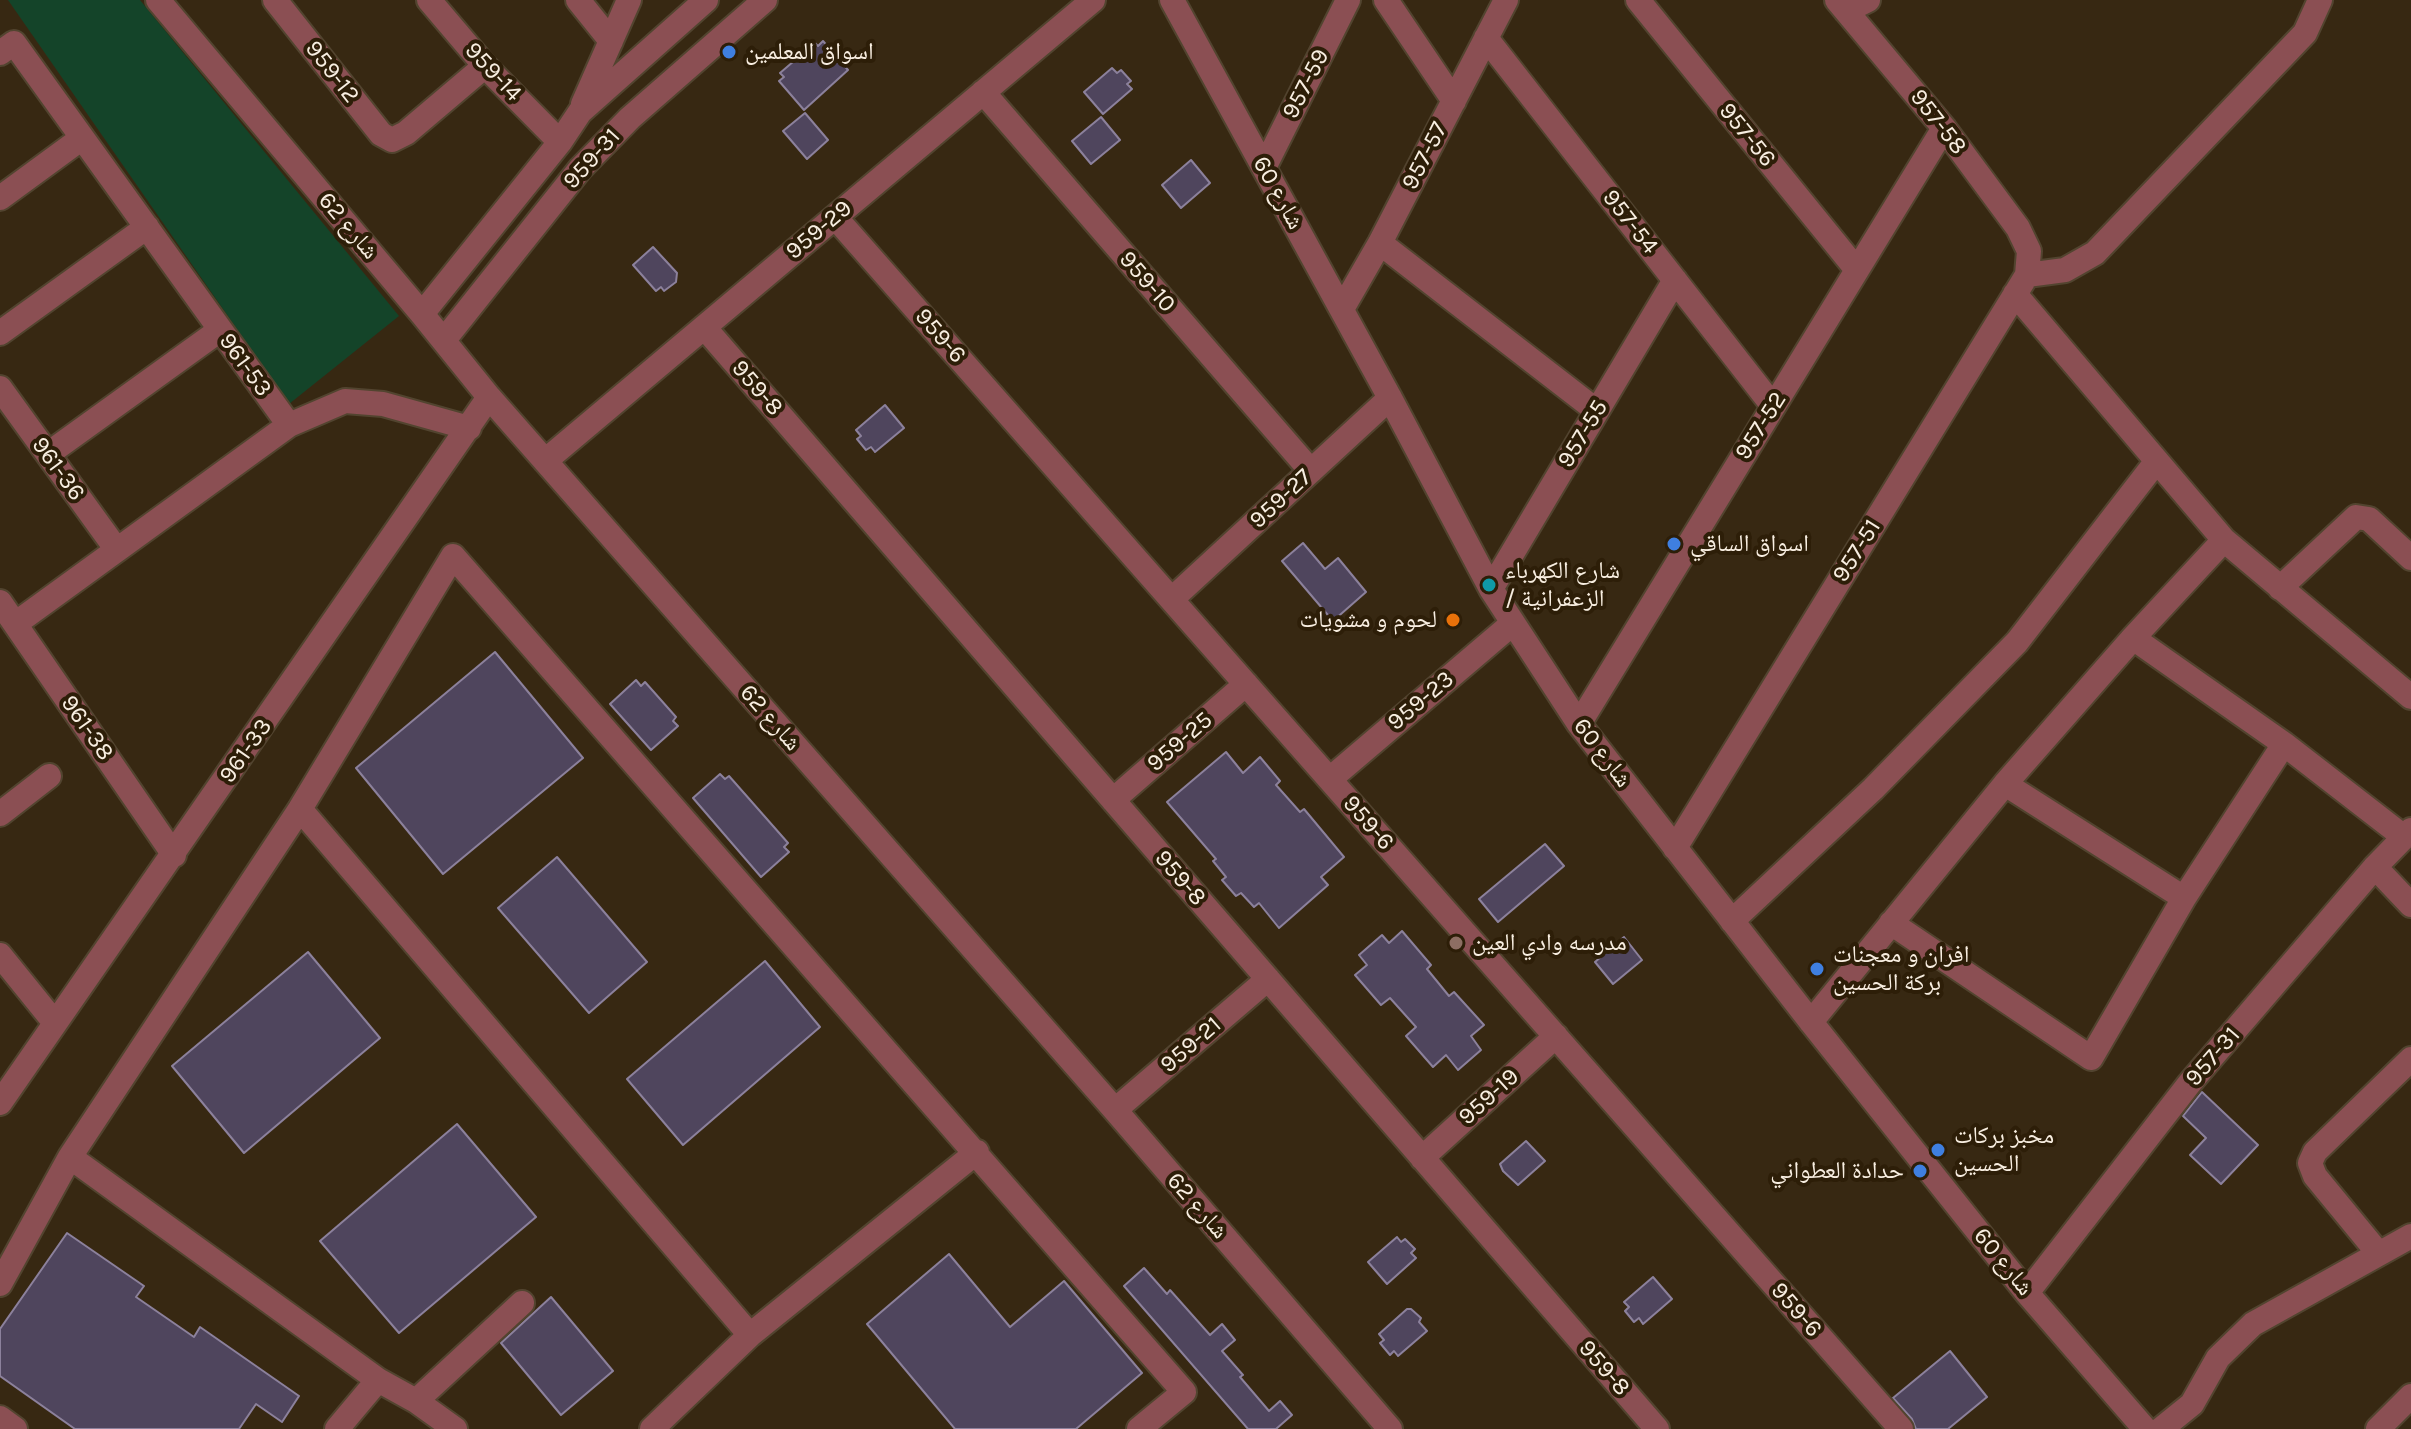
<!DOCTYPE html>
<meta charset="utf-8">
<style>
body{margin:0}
canvas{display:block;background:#372812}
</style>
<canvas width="2411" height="1429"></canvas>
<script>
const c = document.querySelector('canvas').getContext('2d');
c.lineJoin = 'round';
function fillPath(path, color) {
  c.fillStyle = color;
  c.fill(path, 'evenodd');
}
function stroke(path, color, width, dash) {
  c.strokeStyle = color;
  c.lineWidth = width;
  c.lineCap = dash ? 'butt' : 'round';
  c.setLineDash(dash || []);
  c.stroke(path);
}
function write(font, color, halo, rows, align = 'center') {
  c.font = font + ' Karla,"Noto Naskh Arabic",sans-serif';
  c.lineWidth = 8;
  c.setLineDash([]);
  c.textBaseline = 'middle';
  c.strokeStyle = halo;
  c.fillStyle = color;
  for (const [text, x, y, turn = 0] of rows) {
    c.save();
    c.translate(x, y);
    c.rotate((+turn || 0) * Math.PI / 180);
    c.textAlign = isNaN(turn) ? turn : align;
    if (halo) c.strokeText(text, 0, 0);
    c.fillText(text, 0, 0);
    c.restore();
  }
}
fillPath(new Path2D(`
 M 8,0 L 140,0 L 399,316 L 289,404 Z`), '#144429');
const building = new Path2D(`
 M 823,41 L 848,70 L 804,110 L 779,81 L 784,77 L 780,73 L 815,43 L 818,46 Z
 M 1112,68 L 1117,73 L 1121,70 L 1131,81 L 1127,84 L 1132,89 L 1103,114 L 1084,92 Z
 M 805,113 L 828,140 L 807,159 L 783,131 Z
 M 1101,117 L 1120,140 L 1091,164 L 1072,141 Z
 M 1191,160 L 1210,183 L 1181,208 L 1162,185 Z
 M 653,247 L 677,273 L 676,282 L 664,291 L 661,287 L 656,291 L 633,265 Z
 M 885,405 L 904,428 L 875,452 L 871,447 L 866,450 L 857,439 L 861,436 L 856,430 Z
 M 1303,543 L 1325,569 L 1338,558 L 1366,592 L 1333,621 L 1282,561 Z
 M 495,652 L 583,758 L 443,874 L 356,768 Z
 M 636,680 L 641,686 L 645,682 L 676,717 L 673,721 L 678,726 L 651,750 L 610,704 Z
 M 1226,752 L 1243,773 L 1260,757 L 1280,781 L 1276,785 L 1300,812 L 1304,809 L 1344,857 L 1321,877 L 1328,885 L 1279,928 L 1259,903 L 1254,907 L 1241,893 L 1236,896 L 1222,880 L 1226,877 L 1213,861 L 1216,859 L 1167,802 Z
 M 720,774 L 725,779 L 729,776 L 788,843 L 784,847 L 789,852 L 761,877 L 693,798 Z
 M 1545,844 L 1564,866 L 1498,922 L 1479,899 Z
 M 557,857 L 647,962 L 589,1013 L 498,908 Z
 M 1402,931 L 1431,965 L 1427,969 L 1449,996 L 1454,992 L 1484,1025 L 1471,1036 L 1481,1050 L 1458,1070 L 1446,1055 L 1433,1067 L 1406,1036 L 1416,1027 L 1390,998 L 1381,1005 L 1355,975 L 1367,965 L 1359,955 L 1382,935 L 1389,943 Z
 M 1624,937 L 1642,960 L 1613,984 L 1595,962 Z
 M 308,952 L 380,1038 L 244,1153 L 172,1066 Z
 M 765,961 L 820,1027 L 683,1145 L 627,1079 Z
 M 2202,1092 L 2258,1145 L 2221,1184 L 2190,1155 L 2206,1138 L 2183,1116 Z
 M 457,1124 L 536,1217 L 399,1333 L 320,1241 Z
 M 1526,1141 L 1545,1161 L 1518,1185 L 1503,1171 L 1500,1164 Z
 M 67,1233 L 144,1286 L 136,1297 L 194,1337 L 200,1327 L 299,1396 L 282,1422 L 256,1404 L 239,1429 L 75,1429 L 0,1376 L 0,1329 Z
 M 1397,1237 L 1401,1242 L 1405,1239 L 1415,1249 L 1411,1253 L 1416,1258 L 1387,1284 L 1368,1262 Z
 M 949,1254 L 1010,1327 L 1064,1281 L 1142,1373 L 1076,1429 L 955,1429 L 867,1324 Z
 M 1144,1268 L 1167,1294 L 1170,1290 L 1210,1335 L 1222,1324 L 1235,1340 L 1222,1351 L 1243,1375 L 1240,1377 L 1269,1411 L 1280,1401 L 1292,1415 L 1276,1429 L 1248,1429 L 1124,1286 Z
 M 1653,1277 L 1672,1299 L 1643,1324 L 1639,1318 L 1634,1322 L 1625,1311 L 1629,1307 L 1624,1302 Z
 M 551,1297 L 613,1371 L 561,1415 L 501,1343 Z
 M 1407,1309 L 1411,1309 L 1421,1318 L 1419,1322 L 1427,1331 L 1398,1356 L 1394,1351 L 1390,1355 L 1380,1343 L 1384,1340 L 1379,1334 Z
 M 1950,1351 L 1987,1397 L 1948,1429 L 1916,1429 L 1912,1419 L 1893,1398 Z`);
fillPath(building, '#4f455d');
stroke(building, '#8c819c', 2);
const minor = new Path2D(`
 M 158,0 L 422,314 L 489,397 L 1115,1110 L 1390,1429
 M 275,0 L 381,134 L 392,140 L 406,133 L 485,66
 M 429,0 L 485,66 L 560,142
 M 578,0 L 611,41
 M 1172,0 L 1390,398 L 1491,589 L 1579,724 L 1811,1022 L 2027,1293 L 2145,1429
 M 1386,0 L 1454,101
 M 1638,0 L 1857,270
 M 1846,11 L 1868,0
 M 1486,38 L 1773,406
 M 0,53 L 14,43 L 289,425 L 15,624
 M 983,92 L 1311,471
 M 583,104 L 629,0
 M 1264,168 L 1348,0
 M 0,198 L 82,138
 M 835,217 L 1901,1429
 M 1380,243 L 1597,411
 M 2027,275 L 2065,270 L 2095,253 L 2305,33 L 2320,0
 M 2015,294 L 2224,540 L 2411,697
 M 1342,309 L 1380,243 L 1506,0
 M 422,314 L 560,142 L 580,112 L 706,0
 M 704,327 L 1657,1429
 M 0,333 L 147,227
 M 444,340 L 580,169 L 630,118 L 765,0
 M 0,388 L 117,550
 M 289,425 L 345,401 L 383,404 L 469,428
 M 48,454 L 220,330
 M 545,461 L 1093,0
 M 2280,588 L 2356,517 L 2369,519 L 2411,558
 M 1491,589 L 1675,280
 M 1172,599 L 1390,398
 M 0,602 L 174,855
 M 2133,638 L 2284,744 L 2404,837
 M 1579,724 L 1944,128
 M 1330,779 L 1512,624
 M 2005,784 L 2184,898
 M 1113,800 L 1246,684
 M 300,809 L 750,1335
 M 0,814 L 49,776
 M 1675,848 L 2027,275 L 2029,251 L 2018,228 L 1944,128 L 1837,0
 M 2375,867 L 2411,905
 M 1732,921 L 1873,789 L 2017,642 L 2156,462
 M 1891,923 L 2091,1058 L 2184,898 L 2284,744
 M 0,955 L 55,1023
 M 1811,1022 L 2005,784 L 2133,638 L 2224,540
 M 0,1103 L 489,397
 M 1115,1110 L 1268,979
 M 70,1157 L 378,1380 L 416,1401 L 455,1429
 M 1422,1158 L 1556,1036
 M 2379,1254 L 2315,1176 L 2310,1163 L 2315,1152 L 2411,1059
 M 0,1284 L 70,1157 L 300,809 L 453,556 L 1184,1392 L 1139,1429
 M 2027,1293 L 2189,1084 L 2375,867 L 2411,830
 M 416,1401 L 522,1303
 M 0,1418 L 15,1429
 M 337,1429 L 378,1380
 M 652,1429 L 750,1335 L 977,1152
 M 2161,1429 L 2192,1404 L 2218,1358 L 2253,1324 L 2411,1236
 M 2378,1429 L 2411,1396`);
stroke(minor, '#52442f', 28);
stroke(minor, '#8b4f53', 24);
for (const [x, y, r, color] of [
 [729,52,8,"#3f7fe0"],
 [1674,544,8,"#3f7fe0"],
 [1489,585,8,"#0f9aa8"],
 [1453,620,8,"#e8710a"],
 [1456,943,8,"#8d6e63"],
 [1817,969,8,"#3f7fe0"],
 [1938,1150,8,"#3f7fe0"],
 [1920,1171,8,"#3f7fe0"]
]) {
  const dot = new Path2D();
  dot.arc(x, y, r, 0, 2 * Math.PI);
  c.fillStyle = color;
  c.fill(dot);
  stroke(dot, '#2d1e08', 3);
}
write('24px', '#f8eee1', '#2d1e08', [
 ["اسواق المعلمين",745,52],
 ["اسواق الساقي",1690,544],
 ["شارع الكهرباء",1505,571],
 ["/ الزعفرانية",1505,599],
 ["لحوم و مشويات",1437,620,"right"],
 ["مدرسه وادي العين",1472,943],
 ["افران و معجنات",1833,955],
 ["بركة الحسين",1833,983],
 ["مخبز بركات",1954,1136],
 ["الحسين",1954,1164],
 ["حدادة العطواني",1904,1171,"right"]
], 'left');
write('24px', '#f8eee1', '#2d1e08', [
 ["959-12",332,72,52],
 ["959-14",493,72,47],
 ["957-59",1306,84,-63],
 ["957-58",1938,122,52],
 ["957-56",1747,135,51],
 ["957-57",1425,156,-63],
 ["959-31",592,159,-48],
 ["شارع 60",1278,193,61],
 ["957-54",1630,222,52],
 ["شارع 62",348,226,50],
 ["959-29",819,230,-40],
 ["959-10",1147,282,49],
 ["959-6",940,336,49],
 ["961-53",245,365,54],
 ["959-8",757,388,49],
 ["957-52",1761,426,-58],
 ["957-55",1583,434,-59],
 ["961-36",58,469,54],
 ["959-27",1281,499,-43],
 ["957-51",1857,551,-58],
 ["959-23",1421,701,-40],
 ["شارع 62",770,718,49],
 ["961-38",87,728,55],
 ["959-25",1180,742,-41],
 ["961-33",246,751,-55],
 ["شارع 60",1602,753,53],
 ["959-6",1368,823,49],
 ["959-8",1180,878,49],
 ["959-21",1191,1045,-41],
 ["957-31",2213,1057,-49],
 ["959-19",1489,1097,-42],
 ["شارع 62",1197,1206,49],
 ["شارع 60",2003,1262,51],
 ["959-6",1796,1310,49],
 ["959-8",1604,1368,49]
]);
</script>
